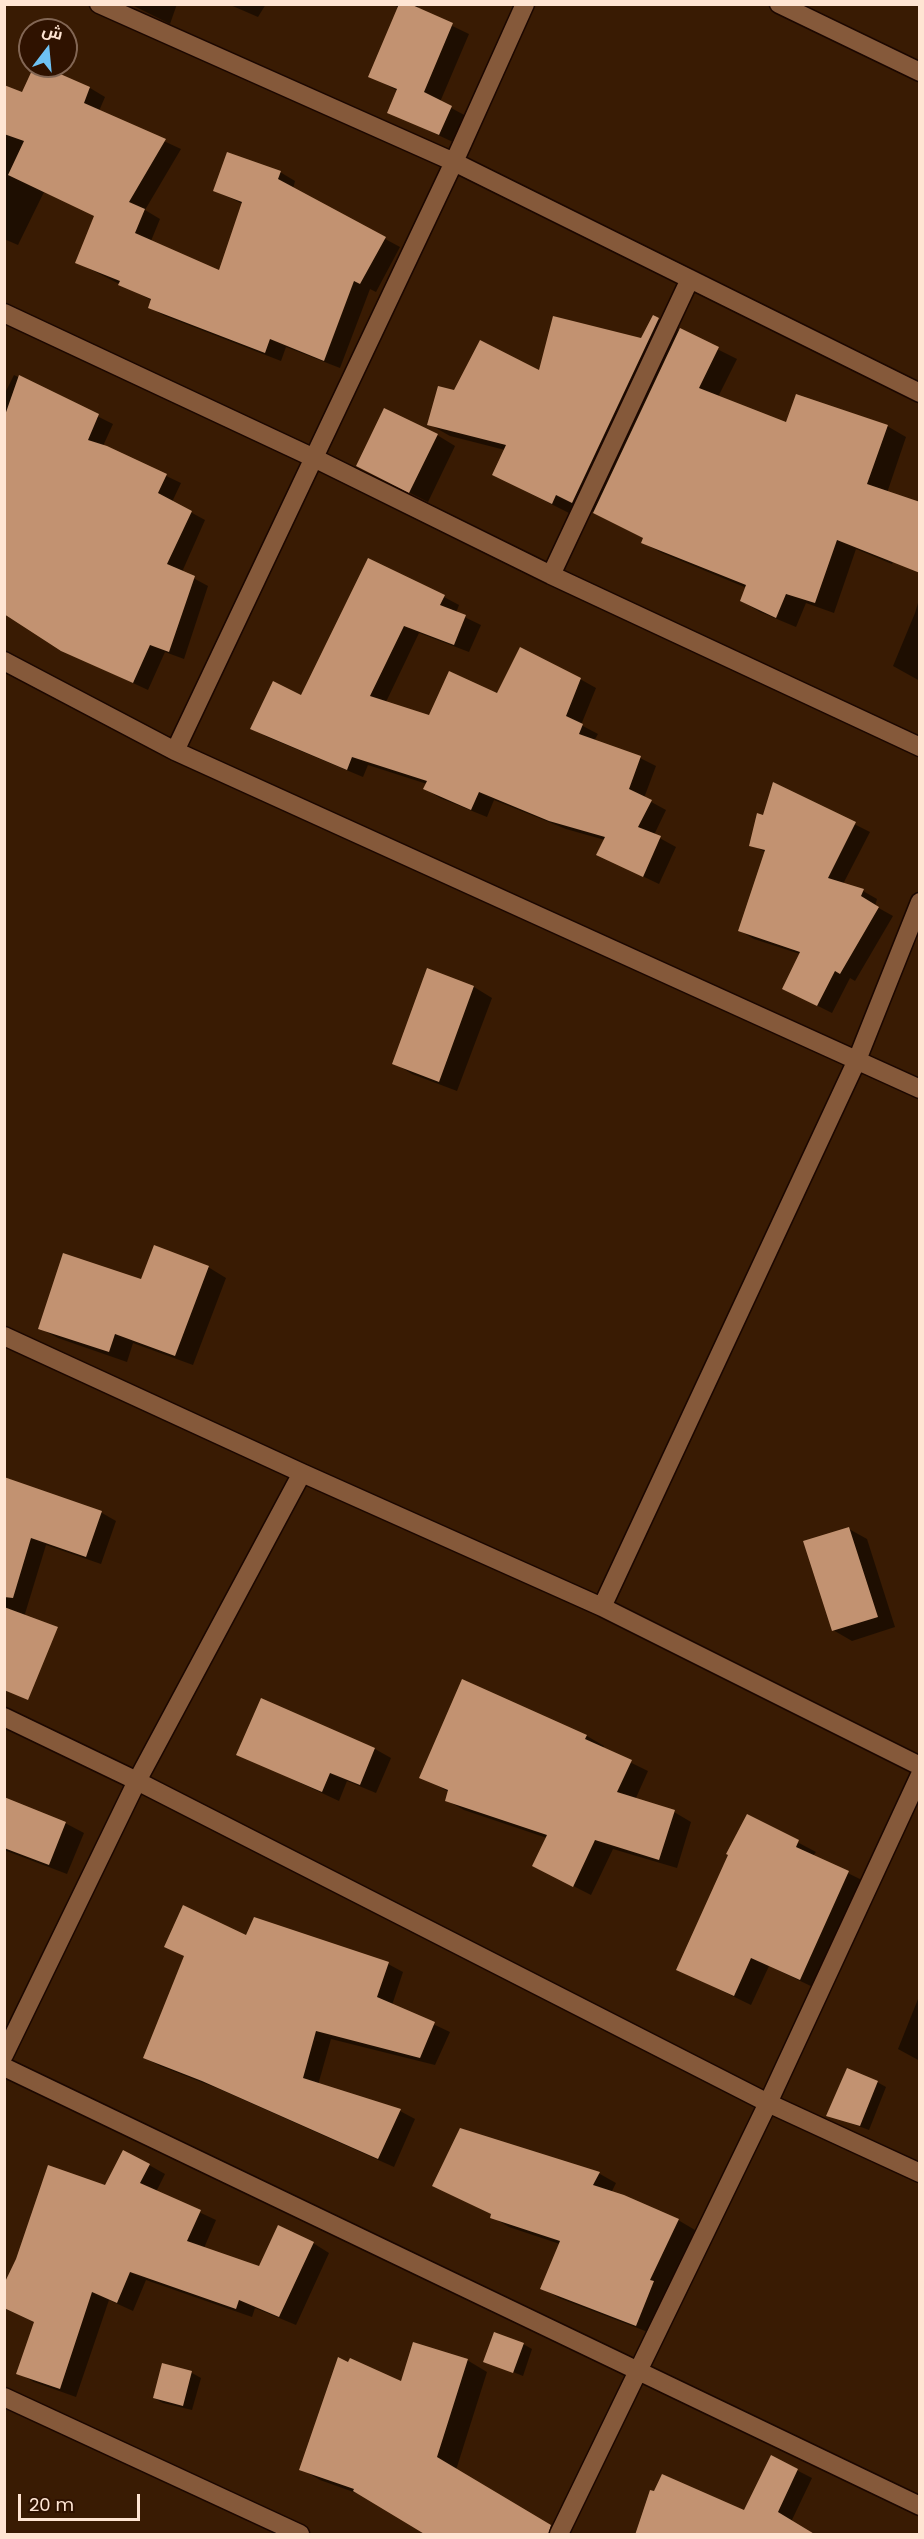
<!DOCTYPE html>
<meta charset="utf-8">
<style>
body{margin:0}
#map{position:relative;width:924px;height:2539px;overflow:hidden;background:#391b03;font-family:Poppins,Cairo,sans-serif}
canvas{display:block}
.frame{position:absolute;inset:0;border:6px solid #ffe5d3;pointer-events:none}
.north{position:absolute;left:18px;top:18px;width:60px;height:60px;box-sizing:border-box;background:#2f1200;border:2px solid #826654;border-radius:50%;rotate:16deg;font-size:16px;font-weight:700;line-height:24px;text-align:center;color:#ffe5d3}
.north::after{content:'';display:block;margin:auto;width:21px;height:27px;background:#6ec2f3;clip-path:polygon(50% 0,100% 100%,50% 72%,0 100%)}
.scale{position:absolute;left:18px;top:2494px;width:122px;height:27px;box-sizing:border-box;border:3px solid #ffe5d3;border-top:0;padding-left:8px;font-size:18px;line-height:21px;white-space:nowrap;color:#ffe5d3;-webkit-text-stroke:4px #2f1200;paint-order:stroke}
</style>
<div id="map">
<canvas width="924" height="2539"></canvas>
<div class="frame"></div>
<div class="north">ش</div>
<div class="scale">20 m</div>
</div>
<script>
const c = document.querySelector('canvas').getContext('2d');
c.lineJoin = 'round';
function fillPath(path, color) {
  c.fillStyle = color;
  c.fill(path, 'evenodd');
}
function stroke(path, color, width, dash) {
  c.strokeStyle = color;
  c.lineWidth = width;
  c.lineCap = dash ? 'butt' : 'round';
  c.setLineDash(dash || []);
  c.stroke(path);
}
fillPath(new Path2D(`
 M 130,4 L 177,4 L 170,24 Z
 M 228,4 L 266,4 L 258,17 Z
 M 392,4 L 419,4 L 417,9 L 469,34 L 440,102 L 468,117 L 455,143 L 389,112 L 398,91 L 370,76 L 399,8 Z
 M 35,66 L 90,88 L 105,97 L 99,111 L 181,149 L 145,210 L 160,219 L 151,241 L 220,272 L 243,204 L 215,191 L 280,172 L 295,181 L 293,189 L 400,247 L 376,292 L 370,289 L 340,368 L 286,347 L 281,361 L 165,316 L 150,308 L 153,301 L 76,262 L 96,216 L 44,192 L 18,245 L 4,239 L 4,87 L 23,94 Z
 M 653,317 L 737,359 L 718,397 L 787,423 L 887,426 L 906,437 L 887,493 L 911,505 L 892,564 L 856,549 L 834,613 L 806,603 L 796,627 L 760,612 L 741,601 L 747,588 L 662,553 L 643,543 L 645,539 L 594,512 L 577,505 L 573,515 L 493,475 L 505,450 L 450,436 L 429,424 L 454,392 L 540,372 L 641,340 Z
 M 14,375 L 113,424 L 103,446 L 181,483 L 172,502 L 205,520 L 182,572 L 208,586 L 184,659 L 165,652 L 148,690 L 62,650 L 4,568 L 4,395 Z
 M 437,435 L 455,446 L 428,502 L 376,476 Z
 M 920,596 L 920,681 L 893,666 L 915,613 Z
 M 444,597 L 459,605 L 456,613 L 481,625 L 469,652 L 419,633 L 386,702 L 430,717 L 498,695 L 580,679 L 596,688 L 581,725 L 598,734 L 594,741 L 640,758 L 656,766 L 644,798 L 666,810 L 654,835 L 676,847 L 659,884 L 598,855 L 605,840 L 566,829 L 494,800 L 487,817 L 440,798 L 425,789 L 427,784 L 368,765 L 363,777 L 267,737 L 252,728 L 302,697 Z
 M 774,784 L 870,832 L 843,884 L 863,891 L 877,899 L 875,906 L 893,916 L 855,981 L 850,978 L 832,1013 L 798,996 L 800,954 L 754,939 L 740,931 L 765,852 L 754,846 Z
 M 428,970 L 474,987 L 492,998 L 457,1091 L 412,1074 L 394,1063 Z
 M 208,1267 L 226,1278 L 193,1365 L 133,1343 L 127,1362 L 58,1338 L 39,1328 L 142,1281 Z
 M 4,1478 L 102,1513 L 116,1521 L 101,1564 L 46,1545 L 17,1640 L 4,1635 Z
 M 849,1529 L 867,1539 L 895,1627 L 852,1641 L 833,1630 Z
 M 463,1681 L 587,1736 L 604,1746 L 603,1749 L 648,1771 L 635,1800 L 674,1812 L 691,1822 L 677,1868 L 613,1849 L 591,1895 L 534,1866 L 547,1838 L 464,1810 L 446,1800 L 449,1792 L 421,1777 Z
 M 262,1700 L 375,1749 L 391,1758 L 376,1793 L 347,1781 L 339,1801 L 238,1754 Z
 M 4,1799 L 65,1823 L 84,1833 L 67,1874 L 4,1850 Z
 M 748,1816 L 816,1852 L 813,1856 L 866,1882 L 817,1989 L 769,1966 L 751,2005 L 677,1969 Z
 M 246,1937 L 388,1964 L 403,1972 L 392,2005 L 450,2032 L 435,2065 L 331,2039 L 318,2085 L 400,2111 L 415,2119 L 394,2167 L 219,2089 L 160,2066 L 145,2058 L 186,1957 L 166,1946 Z
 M 920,1994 L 920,2061 L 898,2049 Z
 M 877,2082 L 886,2087 L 869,2130 L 828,2115 Z
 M 461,2130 L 600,2174 L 616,2183 L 611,2193 L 678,2220 L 695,2230 L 667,2291 L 670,2293 L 653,2334 L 559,2298 L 542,2288 L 560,2244 L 509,2227 L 492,2217 L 493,2215 L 434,2186 Z
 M 149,2165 L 165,2174 L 156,2192 L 216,2220 L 204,2248 L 260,2268 L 313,2243 L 329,2253 L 296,2325 L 255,2308 L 252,2317 L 146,2280 L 133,2311 L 109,2300 L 76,2397 L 34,2382 L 18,2373 L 36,2323 L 4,2308 L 105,2187 Z
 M 523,2344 L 532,2349 L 523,2376 L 485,2361 Z
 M 467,2360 L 487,2372 L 456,2470 L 560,2531 L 558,2534 L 429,2534 L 362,2495 L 320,2480 L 301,2469 L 402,2383 Z
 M 163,2365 L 192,2373 L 201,2378 L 192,2410 L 163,2403 L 154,2398 Z
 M 771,2457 L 812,2478 L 791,2522 L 745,2512 Z`), '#0007');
fillPath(new Path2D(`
 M 399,4 L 410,4 L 453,23 L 424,92 L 452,106 L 439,135 L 387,113 L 397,89 L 368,77 Z
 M 34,66 L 42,66 L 90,87 L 84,103 L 166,139 L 129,202 L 145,209 L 135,233 L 219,270 L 242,202 L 213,191 L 227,152 L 281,171 L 278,179 L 386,237 L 360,284 L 354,281 L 324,361 L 270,339 L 265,353 L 148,308 L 151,299 L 118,285 L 120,281 L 75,263 L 94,216 L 8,175 L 24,141 L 4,134 L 4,85 L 22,92 Z
 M 653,315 L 659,318 L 572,503 L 556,495 L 552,504 L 492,475 L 506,445 L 427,425 L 438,386 L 454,390 L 480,340 L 539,370 L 553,316 L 641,338 Z
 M 680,328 L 719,347 L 699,388 L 786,422 L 796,394 L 888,425 L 867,484 L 920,502 L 920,573 L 837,540 L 815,603 L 786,594 L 776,618 L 740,601 L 746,585 L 641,543 L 643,538 L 593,513 Z
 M 19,375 L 99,414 L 88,440 L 107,446 L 167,474 L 158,493 L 192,511 L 167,564 L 195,576 L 169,652 L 150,645 L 133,683 L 61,651 L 4,614 L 4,418 Z
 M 384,408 L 438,434 L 409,493 L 356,466 Z
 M 368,558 L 445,595 L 440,605 L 466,615 L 454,645 L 404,626 L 370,696 L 429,715 L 449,671 L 497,693 L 520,647 L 581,678 L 566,716 L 583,724 L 579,734 L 641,756 L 629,789 L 652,800 L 638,827 L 661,836 L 643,877 L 596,855 L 605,837 L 549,821 L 479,792 L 471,810 L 423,789 L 427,781 L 352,757 L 347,770 L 250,729 L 273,681 L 301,695 Z
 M 773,782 L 856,822 L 828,878 L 864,889 L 861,896 L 879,907 L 840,974 L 835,971 L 817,1006 L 782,989 L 800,952 L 738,931 L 765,850 L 749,846 L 757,813 L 763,815 Z
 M 427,968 L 474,986 L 439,1082 L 392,1064 Z
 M 154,1245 L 209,1266 L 175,1356 L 115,1334 L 109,1352 L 38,1329 L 63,1253 L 141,1279 Z
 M 4,1477 L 102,1511 L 86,1557 L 31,1538 L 13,1598 L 4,1597 Z
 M 849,1527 L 878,1617 L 832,1631 L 803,1541 Z
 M 4,1607 L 58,1627 L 28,1700 L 4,1690 Z
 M 462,1679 L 587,1735 L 585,1739 L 632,1760 L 617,1792 L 675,1810 L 659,1860 L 595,1840 L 573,1887 L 532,1866 L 547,1835 L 445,1801 L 448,1790 L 419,1778 Z
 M 261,1698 L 375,1748 L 360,1785 L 330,1773 L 322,1792 L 236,1755 Z
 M 4,1797 L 66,1822 L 49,1865 L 4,1848 Z
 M 747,1814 L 799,1840 L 796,1847 L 849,1871 L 800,1980 L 751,1958 L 734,1996 L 676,1970 L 728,1855 L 726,1854 Z
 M 183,1905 L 246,1935 L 254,1917 L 389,1962 L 377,1997 L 435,2022 L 420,2058 L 316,2031 L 303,2078 L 401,2109 L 378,2159 L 202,2081 L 143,2058 L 184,1956 L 164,1947 Z
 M 847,2068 L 878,2081 L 860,2126 L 826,2116 Z
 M 460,2128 L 600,2172 L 593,2185 L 624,2195 L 679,2219 L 650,2280 L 654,2281 L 636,2326 L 540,2289 L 560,2241 L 490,2218 L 491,2214 L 432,2186 Z
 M 123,2150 L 150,2164 L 140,2183 L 201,2210 L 187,2241 L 259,2266 L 278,2225 L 314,2242 L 279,2317 L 239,2300 L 236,2309 L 130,2272 L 117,2303 L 92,2292 L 60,2389 L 16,2374 L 34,2322 L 4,2308 L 4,2284 L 16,2259 L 48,2165 L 105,2185 Z
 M 494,2332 L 524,2343 L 513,2373 L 483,2362 Z
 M 413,2342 L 468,2359 L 437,2457 L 551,2525 L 548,2535 L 426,2535 L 353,2491 L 354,2489 L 299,2470 L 338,2357 L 348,2362 L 350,2358 L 401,2381 Z
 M 162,2363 L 192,2371 L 183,2406 L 153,2398 Z
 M 771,2455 L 798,2469 L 778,2512 L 816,2535 L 635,2535 L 650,2490 L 654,2491 L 662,2474 L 744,2510 Z`), '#c29271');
const minor = new Path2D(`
 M 99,4 L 454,162 L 920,393
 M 779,4 L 920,72
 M 4,313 L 314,458 L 551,575 L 920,747
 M 551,575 L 690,279
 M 4,661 L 175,751 L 920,1089
 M 175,751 L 454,162 L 525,4
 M 4,1336 L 302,1473 L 602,1607 L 920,1766
 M 602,1607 L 857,1060 L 920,902
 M 4,1717 L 137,1781 L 768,2103 L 920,2173
 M 4,2055 L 137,1781 L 302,1473
 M 4,2067 L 920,2506
 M 4,2397 L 300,2534
 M 559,2534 L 768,2103 L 920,1775`);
stroke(minor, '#1b0700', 21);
stroke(minor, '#85593a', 18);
</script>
